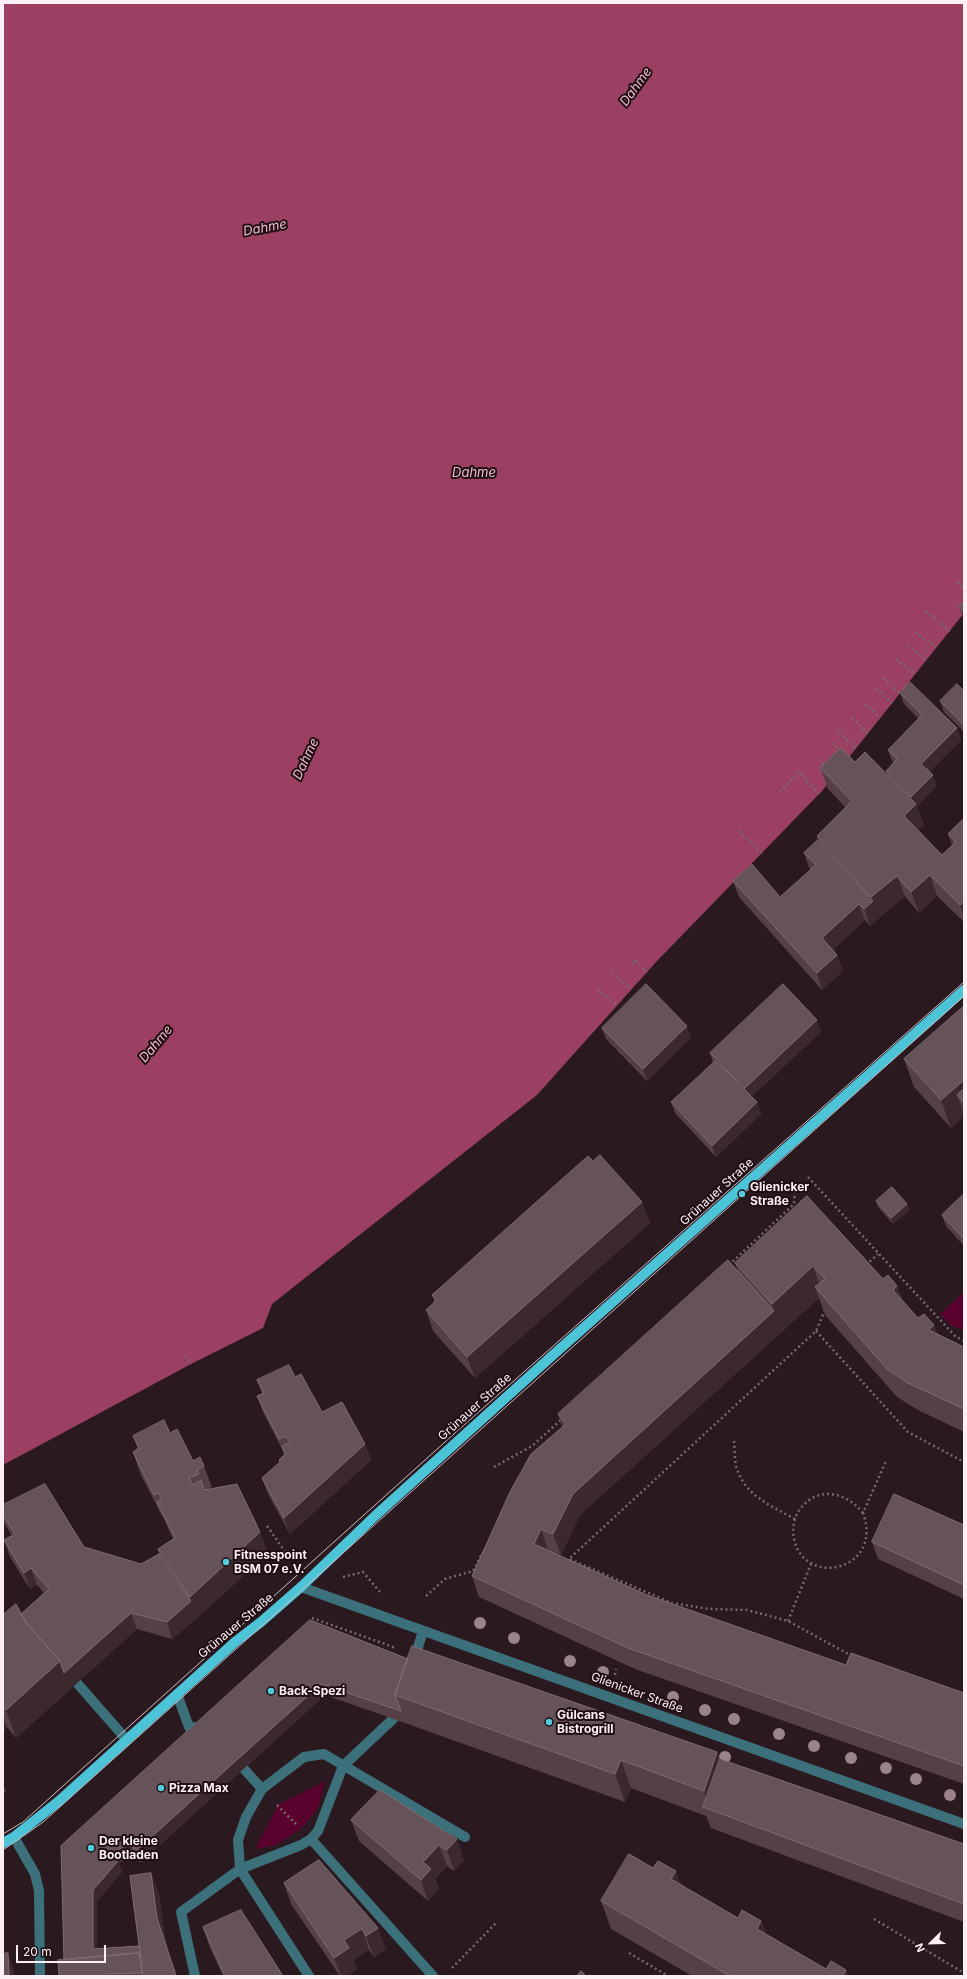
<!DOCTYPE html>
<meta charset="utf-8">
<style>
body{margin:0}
#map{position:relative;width:967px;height:1979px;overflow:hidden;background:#2a191e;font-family:Inter,sans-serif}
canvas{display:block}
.frame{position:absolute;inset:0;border:4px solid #fdf0f4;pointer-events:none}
.north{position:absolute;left:911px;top:1923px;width:40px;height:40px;-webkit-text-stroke:3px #200f15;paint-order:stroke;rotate:247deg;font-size:11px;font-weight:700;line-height:16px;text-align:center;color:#fdf0f4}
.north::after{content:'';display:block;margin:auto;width:14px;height:18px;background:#fdf0f4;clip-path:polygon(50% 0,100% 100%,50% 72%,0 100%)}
.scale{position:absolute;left:16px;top:1945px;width:90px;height:18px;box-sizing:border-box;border:2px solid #fdf0f4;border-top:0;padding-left:5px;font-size:12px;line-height:14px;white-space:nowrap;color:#fdf0f4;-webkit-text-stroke:3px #200f15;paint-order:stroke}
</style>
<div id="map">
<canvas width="967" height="1979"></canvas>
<div class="frame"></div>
<div class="north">N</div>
<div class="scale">20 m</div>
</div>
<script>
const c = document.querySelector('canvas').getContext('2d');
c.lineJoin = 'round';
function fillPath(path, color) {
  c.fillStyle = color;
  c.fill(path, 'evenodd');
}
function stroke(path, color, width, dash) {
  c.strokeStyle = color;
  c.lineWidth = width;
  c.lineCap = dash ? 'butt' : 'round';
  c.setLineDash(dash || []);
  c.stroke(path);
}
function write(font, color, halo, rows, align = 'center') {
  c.font = font + ' Inter,sans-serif';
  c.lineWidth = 4;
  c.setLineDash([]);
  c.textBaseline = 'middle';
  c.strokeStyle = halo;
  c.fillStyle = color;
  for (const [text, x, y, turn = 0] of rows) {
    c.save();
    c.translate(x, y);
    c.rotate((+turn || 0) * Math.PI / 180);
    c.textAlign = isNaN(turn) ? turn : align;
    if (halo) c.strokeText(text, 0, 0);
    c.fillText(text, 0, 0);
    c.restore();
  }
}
fillPath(new Path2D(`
 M 964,1292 L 964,1330 L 952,1326 L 940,1314 Z
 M 325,1781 L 318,1808 L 301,1829 L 276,1845 L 255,1849 L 278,1805 Z`), '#5a022e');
fillPath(new Path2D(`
 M 3,3 L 964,3 L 964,613 L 822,791 L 656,962 L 537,1095 L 272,1304 L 263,1328 L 191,1364 L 3,1465 Z`), '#9c4063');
stroke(new Path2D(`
 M 958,582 L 964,589
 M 926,611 L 950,631
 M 915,632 L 936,647
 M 908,645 L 926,660
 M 896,659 L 915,674
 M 883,678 L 900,693
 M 876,689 L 892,703
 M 865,704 L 880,718
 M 852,718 L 868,733
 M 839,733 L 856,748
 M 832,743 L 841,753
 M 819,759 L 825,766
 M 780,792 L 799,772 L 819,794
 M 739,831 L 762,853
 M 635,961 L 638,958
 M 632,964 L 635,961 L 647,972
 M 612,972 L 631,989
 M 598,990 L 617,1005
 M 808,1177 L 955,1336 L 964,1341
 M 729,1265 L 794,1204 L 795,1189
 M 866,1265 L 878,1254
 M 825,1310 L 816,1331 L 569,1559 L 672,1603 L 709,1609 L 747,1610 L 788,1621 L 852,1656
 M 816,1331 L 908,1432 L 964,1462
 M 186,1355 L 191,1364
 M 734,1441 C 735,1451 734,1463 738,1472 C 748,1497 773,1507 795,1519
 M 494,1467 L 532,1446 L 562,1419
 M 863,1513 C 847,1493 819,1485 801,1508 C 794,1516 792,1529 794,1539 C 804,1588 884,1571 863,1513 L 886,1461
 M 267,1526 L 286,1553
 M 343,1577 L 363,1572 L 380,1592
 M 426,1596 L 445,1579 L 473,1571 L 483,1552
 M 312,1618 L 396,1648
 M 788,1621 L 811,1564
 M 615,1675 L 616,1669
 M 277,1805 L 296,1824
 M 874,1919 L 964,1973
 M 629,1953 L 668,1976
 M 452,1968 L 496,1923`), '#79696e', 2.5, [2, 3]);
stroke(new Path2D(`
 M 301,1587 L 964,1824
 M 414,1660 L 423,1631
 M 77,1683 L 126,1739
 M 177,1694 L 189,1727 L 205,1728
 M 244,1769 L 262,1789
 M 14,1837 L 35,1874 L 39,1891 L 40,1976
 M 311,1839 L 433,1976
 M 195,1976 L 181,1912 L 240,1869 L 301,1845 L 311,1839 L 318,1831 L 343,1766 L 394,1718
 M 309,1976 L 240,1869 L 238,1840 L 246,1817 L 262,1789 L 304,1757 L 324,1754 L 465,1837`), '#3c707a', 10);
stroke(new Path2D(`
 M 3,1843 L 14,1837 L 59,1801 L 235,1642 L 261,1622 L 301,1587 L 375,1516 L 553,1355 L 964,990`), '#4cc3d7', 10);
stroke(new Path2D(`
 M 3,1834 L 23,1822 L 455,1433 L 964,982
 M 3,1850 L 42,1823 L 964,996`), '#cbbdc2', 1);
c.fillStyle = '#9a838a';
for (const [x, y] of [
 [480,1623],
 [514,1638],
 [570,1661],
 [603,1672],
 [673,1697],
 [705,1710],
 [734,1719],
 [779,1734],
 [814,1746],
 [725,1757],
 [851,1758],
 [886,1768],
 [916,1779],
 [950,1795]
]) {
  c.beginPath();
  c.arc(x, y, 6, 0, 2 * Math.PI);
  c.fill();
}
fillPath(new Path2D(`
 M 964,602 L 964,620 L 959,606 Z
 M 964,691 L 964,732 L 944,712 L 940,701 Z
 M 900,693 L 957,728 L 961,740 L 929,772 L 937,786 L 917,806 L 924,825 L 918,830 L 942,855 L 952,845 L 948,834 L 964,818 L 964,922 L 937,896 L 919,913 L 905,896 L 879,918 L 870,926 L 865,920 L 833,950 L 837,955 L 843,971 L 822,990 L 739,897 L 733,881 L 780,897 L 810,870 L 804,853 L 818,840 L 817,836 L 846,808 L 828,789 L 820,768 L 855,762 L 887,775 L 886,771 L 894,763 L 892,761 L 888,750 L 919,719 L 904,704 Z
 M 964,1006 L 964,1116 L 951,1128 L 914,1087 L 904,1059 Z
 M 602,1028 L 691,1037 L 647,1081 L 606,1039 Z
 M 821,1032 L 751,1097 L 757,1102 L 761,1114 L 716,1157 L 675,1113 L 671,1102 L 713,1063 L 710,1053 Z
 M 593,1161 L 642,1202 L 650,1223 L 475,1378 L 433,1331 L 426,1310 L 434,1302 L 432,1295 Z
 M 964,1194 L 964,1246 L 946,1226 L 942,1215 Z
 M 807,1196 L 883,1279 L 897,1286 L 903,1301 L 918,1318 L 934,1325 L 938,1335 L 964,1347 L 964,1432 L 918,1410 L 897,1397 L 825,1315 L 819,1298 L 580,1515 L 561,1555 L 548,1550 L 647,1595 L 846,1665 L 964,1693 L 964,1784 L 635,1669 L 479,1597 L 472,1576 L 562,1427 L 558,1414 L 738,1271 L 735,1263 Z
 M 876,1201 L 907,1204 L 909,1210 L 893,1224 L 878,1207 Z
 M 295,1377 L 322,1412 L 365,1444 L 371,1460 L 290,1534 L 268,1494 L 262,1478 L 280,1463 L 279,1460 L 285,1455 L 263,1412 L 257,1396 L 262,1393 L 257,1380 Z
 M 170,1433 L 193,1461 L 204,1466 L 212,1487 L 205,1490 L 260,1532 L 268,1553 L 197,1618 L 172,1639 L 137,1629 L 16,1738 L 7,1727 L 3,1733 L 3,1615 L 21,1614 L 44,1593 L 37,1585 L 30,1589 L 10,1557 L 4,1540 L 12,1536 L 4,1523 L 3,1521 L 3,1505 L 84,1547 L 141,1564 L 159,1554 L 158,1549 L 173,1539 L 162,1515 L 162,1516 L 140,1473 L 133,1452 L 138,1449 L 133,1436 Z
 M 964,1525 L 964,1599 L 878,1559 L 872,1542 Z
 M 310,1620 L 408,1659 L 717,1752 L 720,1759 L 964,1844 L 964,1922 L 711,1828 L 706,1816 L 631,1788 L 625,1802 L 405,1723 L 325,1695 L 140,1863 L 133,1854 L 119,1864 L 122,1872 L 97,1901 L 97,1949 L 140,1946 L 151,1873 L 159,1894 L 165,1939 L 177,1976 L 59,1976 L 64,1960 L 61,1846 Z
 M 3,1784 L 6,1791 L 3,1793 Z
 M 380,1790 L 464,1860 L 454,1871 L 447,1866 L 435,1879 L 439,1889 L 428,1901 L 359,1841 L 351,1820 Z
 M 319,1860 L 386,1949 L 374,1957 L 369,1950 L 353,1960 L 357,1969 L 347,1976 L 340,1976 L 291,1904 L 284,1883 Z
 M 653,1868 L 676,1871 L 680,1884 L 738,1918 L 761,1921 L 766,1934 L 826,1969 L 846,1970 L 848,1976 L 692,1976 L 611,1929 L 601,1901 Z
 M 203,1927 L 283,1976 L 223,1976 L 210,1948 Z`), '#544046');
fillPath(new Path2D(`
 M 957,728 L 961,740 L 926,776 L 921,764 Z
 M 933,775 L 937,786 L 917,806 L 924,825 L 911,837 L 904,816 L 914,805 L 911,797 Z
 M 930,875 L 937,896 L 919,913 L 911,892 Z
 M 897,876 L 905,896 L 879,918 L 870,926 L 864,909 L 873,901 L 871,897 Z
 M 964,902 L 964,916 L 960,905 Z
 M 859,904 L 865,920 L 828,955 L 822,938 Z
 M 837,955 L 843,971 L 822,990 L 817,973 Z
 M 817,1020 L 821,1032 L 748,1100 L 744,1089 Z
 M 687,1026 L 691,1037 L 647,1081 L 643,1069 Z
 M 964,1080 L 964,1103 L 957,1095 L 964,1114 L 964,1116 L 951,1128 L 941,1100 Z
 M 757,1102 L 761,1114 L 716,1157 L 712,1146 Z
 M 642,1202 L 650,1223 L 475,1378 L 467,1357 Z
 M 907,1204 L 909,1210 L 893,1224 L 891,1218 Z
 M 813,1266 L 823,1294 L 815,1287 L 819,1298 L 580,1515 L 561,1555 L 553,1534 L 573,1494 L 774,1311 L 772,1304 Z
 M 897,1286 L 907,1314 L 893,1290 Z
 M 934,1325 L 945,1353 L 929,1330 Z
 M 365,1444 L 371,1460 L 290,1534 L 284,1518 Z
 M 541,1529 L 548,1550 L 534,1544 Z
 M 260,1532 L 268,1553 L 197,1618 L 172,1639 L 167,1622 L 191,1601 L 190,1597 Z
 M 31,1568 L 37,1585 L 30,1589 L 24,1573 Z
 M 131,1613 L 137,1629 L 16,1738 L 6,1710 L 60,1661 Z
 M 321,1684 L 325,1695 L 140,1863 L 136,1851 Z
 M 3,1717 L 7,1727 L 3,1733 Z
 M 717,1752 L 727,1780 L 710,1810 L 704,1791 Z
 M 621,1760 L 631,1788 L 625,1802 L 615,1774 Z
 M 457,1839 L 464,1860 L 454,1871 L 447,1850 Z
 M 129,1843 L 133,1854 L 119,1864 L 122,1872 L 97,1901 L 97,1961 L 93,1949 L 93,1890 L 113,1854 Z
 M 439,1845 L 447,1866 L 435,1879 L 439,1889 L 428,1901 L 421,1880 L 423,1862 Z
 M 676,1871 L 686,1899 L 671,1879 Z
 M 151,1873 L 159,1894 L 165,1939 L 177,1976 L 176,1976 L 157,1918 Z
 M 761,1921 L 771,1949 L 757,1929 Z
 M 378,1928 L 386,1949 L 374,1957 L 366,1936 Z
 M 362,1929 L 369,1950 L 353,1960 L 357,1969 L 347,1976 L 341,1976 L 334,1958 L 344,1940 Z
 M 8,1953 L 14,1970 L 14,1976 L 9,1976 Z
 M 139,1953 L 149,1976 L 143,1976 L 142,1973 Z
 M 846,1970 L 848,1976 L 843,1976 Z`), '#3b292e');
const building = new Path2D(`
 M 964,602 L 964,612 L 959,606 Z
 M 910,682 L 957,728 L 921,764 L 933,775 L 911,797 L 886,771 L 897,759 L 888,750 L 922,715 L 900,693 Z
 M 957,684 L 964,691 L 964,725 L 940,701 Z
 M 841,748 L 855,762 L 865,752 L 916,804 L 904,816 L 942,855 L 956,842 L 948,834 L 964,818 L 964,902 L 960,905 L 930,875 L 911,892 L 897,876 L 871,897 L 817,836 L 852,801 L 820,768 Z
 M 818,840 L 873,901 L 864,909 L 859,904 L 822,938 L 837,955 L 817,973 L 733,881 L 752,864 L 780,897 L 816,865 L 804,853 Z
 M 646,984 L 687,1026 L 643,1069 L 602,1028 Z
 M 783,984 L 817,1020 L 744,1089 L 757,1102 L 712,1146 L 671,1102 L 715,1061 L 738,1082 L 710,1053 Z
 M 964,1006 L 964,1080 L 941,1100 L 904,1059 Z
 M 964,1089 L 964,1103 L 957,1095 Z
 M 600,1155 L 642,1202 L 467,1357 L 426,1310 L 437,1300 L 432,1295 L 588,1156 L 593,1161 Z
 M 892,1187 L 907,1204 L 891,1218 L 876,1201 Z
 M 964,1194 L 964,1239 L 942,1215 Z
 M 807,1196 L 883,1279 L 888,1275 L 897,1286 L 893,1290 L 918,1318 L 924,1314 L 934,1325 L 929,1330 L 964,1347 L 964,1409 L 908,1383 L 887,1369 L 815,1287 L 825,1279 L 813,1266 L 772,1304 L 735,1263 Z
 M 728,1260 L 774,1311 L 573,1494 L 553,1534 L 541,1529 L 534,1544 L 647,1595 L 846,1665 L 851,1653 L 964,1693 L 964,1766 L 628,1648 L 472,1576 L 510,1492 L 531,1454 L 566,1424 L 558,1414 Z
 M 289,1365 L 295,1377 L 301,1374 L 322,1412 L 342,1402 L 365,1444 L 284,1518 L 262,1478 L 280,1462 L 279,1460 L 285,1454 L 282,1446 L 290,1442 L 286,1436 L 279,1439 L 257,1396 L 264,1393 L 257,1380 Z
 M 164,1420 L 170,1433 L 177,1429 L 193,1461 L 200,1457 L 204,1466 L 197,1470 L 199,1474 L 189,1478 L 193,1485 L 201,1480 L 204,1490 L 237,1484 L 260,1532 L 190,1597 L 158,1549 L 175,1538 L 157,1502 L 162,1500 L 159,1493 L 154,1495 L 133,1452 L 139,1448 L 133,1436 Z
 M 45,1484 L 84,1547 L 141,1564 L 159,1554 L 191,1601 L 167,1622 L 131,1613 L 64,1673 L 60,1661 L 27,1624 L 21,1614 L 49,1589 L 31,1568 L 24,1573 L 4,1540 L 15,1534 L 3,1515 L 3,1505 Z
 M 894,1494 L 964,1525 L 964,1585 L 872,1542 Z
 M 16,1604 L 27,1624 L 60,1661 L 6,1710 L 3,1707 L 3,1615 Z
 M 310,1620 L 408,1659 L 395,1695 L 401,1711 L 321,1684 L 136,1851 L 129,1843 L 113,1854 L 118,1861 L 93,1890 L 93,1949 L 139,1946 L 141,1958 L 139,1953 L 64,1960 L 61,1846 Z
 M 412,1646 L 717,1752 L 704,1791 L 621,1760 L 615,1774 L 395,1695 Z
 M 720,1759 L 964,1844 L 964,1904 L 703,1807 Z
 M 380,1790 L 457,1839 L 447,1850 L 439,1845 L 423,1862 L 431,1869 L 421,1880 L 351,1820 Z
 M 629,1854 L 653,1868 L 658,1861 L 676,1871 L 671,1879 L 738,1918 L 742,1910 L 761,1921 L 757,1929 L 826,1969 L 831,1961 L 846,1970 L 843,1976 L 730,1976 L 601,1901 Z
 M 319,1860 L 378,1928 L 366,1936 L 362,1929 L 344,1940 L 349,1948 L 334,1958 L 284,1883 Z
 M 151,1873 L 157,1918 L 176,1976 L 143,1976 L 130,1876 Z
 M 241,1910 L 283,1976 L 225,1976 L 203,1927 Z
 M 8,1953 L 9,1976 L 3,1976 L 3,1954 Z
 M 139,1953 L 142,1973 L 106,1974 L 106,1976 L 59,1976 L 58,1960 Z
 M 581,1971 L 586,1976 L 577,1976 Z`);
fillPath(building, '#665359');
stroke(building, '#7e6c71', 1);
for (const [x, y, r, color] of [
 [742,1194,4,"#54cade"],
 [226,1562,4,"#54cade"],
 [271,1691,4,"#54cade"],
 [549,1722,4,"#54cade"],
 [161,1788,4,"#54cade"],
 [91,1848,4,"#54cade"]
]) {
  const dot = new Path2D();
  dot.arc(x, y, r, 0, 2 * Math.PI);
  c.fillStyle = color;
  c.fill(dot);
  stroke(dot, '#200f15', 1.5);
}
write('bold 12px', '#fdf0f4', '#200f15', [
 ["Glienicker",750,1187],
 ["Straße",750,1201],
 ["Fitnesspoint",234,1555],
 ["BSM 07 e.V.",234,1569],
 ["Back-Spezi",279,1691],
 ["Gülcans",557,1715],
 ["Bistrogrill",557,1729],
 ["Pizza Max",169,1788],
 ["Der kleine",99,1841],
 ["Bootladen",99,1855]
], 'left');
write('12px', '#fdf0f4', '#200f15', [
 ["Grünauer Straße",717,1192,-42],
 ["Grünauer Straße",475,1407,-42],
 ["Grünauer Straße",236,1626,-40],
 ["Glienicker Straße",637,1693,20]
]);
write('italic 13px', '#f2becd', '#200f15', [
 ["Dahme",636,87,-54],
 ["Dahme",265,228,-10],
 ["Dahme",474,473],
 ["Dahme",306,759,-65],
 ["Dahme",156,1044,-50]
]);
</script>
